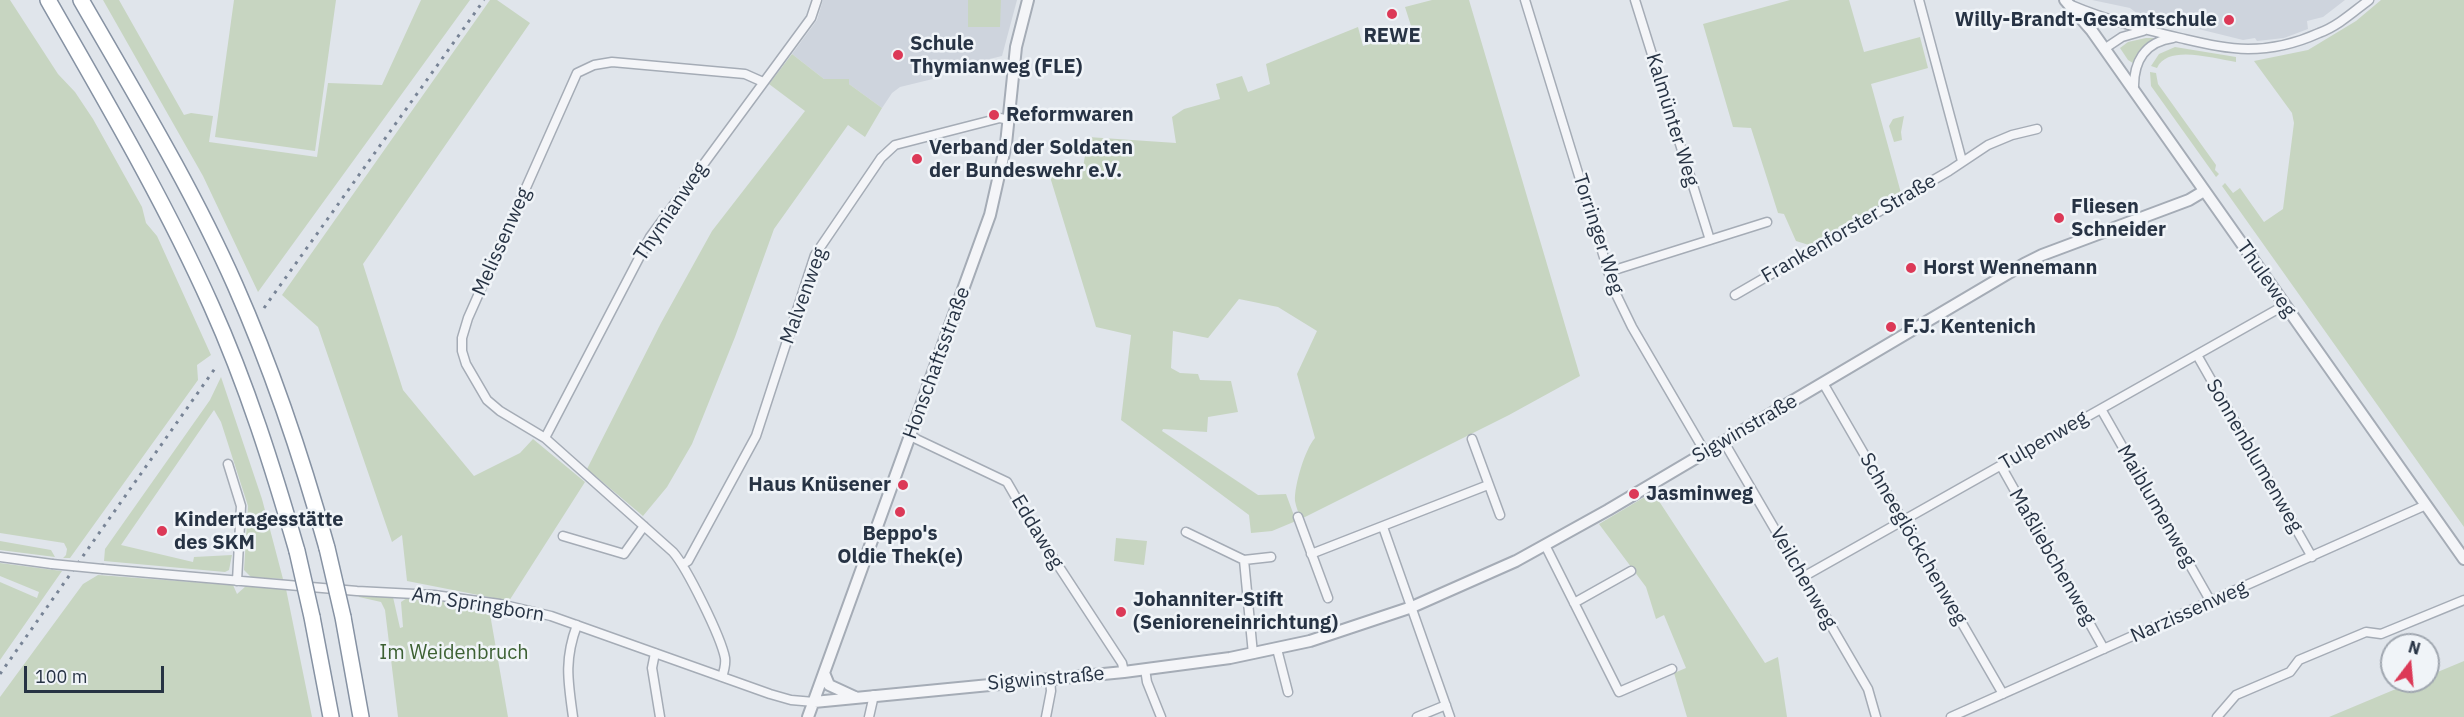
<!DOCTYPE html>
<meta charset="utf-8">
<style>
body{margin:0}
#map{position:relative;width:2464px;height:717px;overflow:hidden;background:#e0e5eb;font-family:"IBM Plex Sans",sans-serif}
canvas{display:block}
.north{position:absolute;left:2380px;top:633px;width:60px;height:60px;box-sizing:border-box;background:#f0f4f8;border:2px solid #a0a7b0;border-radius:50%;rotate:16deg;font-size:16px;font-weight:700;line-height:24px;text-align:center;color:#273344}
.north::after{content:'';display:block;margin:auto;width:21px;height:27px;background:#dc3957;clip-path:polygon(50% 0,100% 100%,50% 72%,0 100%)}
.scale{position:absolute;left:24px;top:666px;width:140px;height:27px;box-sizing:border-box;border:3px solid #273344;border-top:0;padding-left:8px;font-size:18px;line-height:21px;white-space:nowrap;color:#273344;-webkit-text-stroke:4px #f0f4f8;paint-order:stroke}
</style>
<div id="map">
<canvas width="2464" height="717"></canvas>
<div class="north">N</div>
<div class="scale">100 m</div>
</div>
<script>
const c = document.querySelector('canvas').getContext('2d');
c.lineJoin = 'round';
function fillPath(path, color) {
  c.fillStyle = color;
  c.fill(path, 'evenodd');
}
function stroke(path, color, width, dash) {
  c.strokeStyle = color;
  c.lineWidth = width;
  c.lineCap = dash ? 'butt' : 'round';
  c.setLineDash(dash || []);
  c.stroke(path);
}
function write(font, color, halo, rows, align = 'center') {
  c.font = font + ' "IBM Plex Sans",sans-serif';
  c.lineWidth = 5;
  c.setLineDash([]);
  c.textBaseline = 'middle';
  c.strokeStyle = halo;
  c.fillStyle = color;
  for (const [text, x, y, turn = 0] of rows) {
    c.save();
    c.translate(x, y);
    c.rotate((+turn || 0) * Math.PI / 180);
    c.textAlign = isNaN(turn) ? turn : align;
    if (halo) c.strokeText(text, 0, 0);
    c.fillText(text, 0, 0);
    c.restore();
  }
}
fillPath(new Path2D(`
 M 823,0 L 1017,0 L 1002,56 L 940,71 L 941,77 L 900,87 L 892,93 L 882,108 L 849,84 L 849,79 L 824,79 L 792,54 L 817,20 Z
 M 2092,0 L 2345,0 L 2323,17 L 2307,21 L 2308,29 L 2284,38 L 2257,41 L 2255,38 L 2243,40 L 2166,21 L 2162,24 L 2146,20 L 2130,8 Z`), '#ced4dd');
fillPath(new Path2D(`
 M 0,0 L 10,0 L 58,74 L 75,92 L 93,119 L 142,207 L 146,223 L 157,236 L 211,355 L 197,365 L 198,380 L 70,558 L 63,558 L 66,555 L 67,549 L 64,543 L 0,533 Z
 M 103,0 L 119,0 L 184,115 L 191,113 L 213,116 L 209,142 L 317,157 L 328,83 L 382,85 L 421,0 L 470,0 L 258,292 L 203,176 Z
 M 234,0 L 336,0 L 315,151 L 215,137 Z
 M 490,0 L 497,0 L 530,23 L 363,264 L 403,390 L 474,476 L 520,453 L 533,439 L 585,482 L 509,601 L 407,581 L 402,535 L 392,542 L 318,327 L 282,295 Z
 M 968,0 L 1001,0 L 1000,27 L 968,27 Z
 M 1432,0 L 1469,0 L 1580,376 L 1509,415 L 1301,519 C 1299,514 1296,507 1295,501 C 1294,486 1305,449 1315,438 L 1297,374 L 1317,331 L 1278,307 L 1239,299 L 1208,338 L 1173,331 L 1171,368 L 1180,373 L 1198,374 L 1200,380 L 1231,381 L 1238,412 L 1208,417 L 1207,432 L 1163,429 L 1162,431 L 1258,495 L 1286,494 L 1296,521 L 1272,531 L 1251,533 L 1249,515 L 1121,420 L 1131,335 L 1096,327 L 1047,167 L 1082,174 L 1088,137 L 1176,143 L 1172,117 L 1184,109 L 1220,99 L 1216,84 L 1242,76 L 1248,92 L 1270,84 L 1266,64 L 1358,27 L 1363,46 L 1412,29 L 1405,7 Z
 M 1790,0 L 1849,0 L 1864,52 L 1920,37 L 1928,68 L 1871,84 L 1901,193 L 1809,245 L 1796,241 L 1784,214 L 1778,213 L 1751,128 L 1733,127 L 1703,24 Z
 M 2381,0 L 2464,0 L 2464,527 L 2222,186 L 2225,183 L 2233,193 L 2240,188 L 2264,222 L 2283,209 L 2294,123 L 2292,113 L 2254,61 L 2308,50 L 2356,21 Z
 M 2146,38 L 2156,38 L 2141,49 L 2133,63 L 2128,60 L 2120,48 L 2128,42 Z
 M 2175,47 L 2236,57 L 2236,62 C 2214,59 2168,44 2157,68 L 2151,66 L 2159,54 Z
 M 792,54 L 824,79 L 849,79 L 849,84 L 882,108 L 865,137 L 848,125 L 774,229 L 735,337 L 692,444 L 667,487 L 643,516 L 587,469 L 661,323 L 712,231 L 805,111 L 769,84 Z
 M 2150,72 L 2156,73 L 2158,84 L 2216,165 L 2215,170 L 2219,174 L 2216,177 L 2151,86 Z
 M 1904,116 L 1901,132 L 1902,140 L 1894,142 L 1889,126 L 1893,119 Z
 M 221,377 L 262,499 L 283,579 L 251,577 L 244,570 L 248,506 L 221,422 L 214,410 L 121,545 L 193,562 L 194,557 L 232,555 L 229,570 L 225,572 L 104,561 L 105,549 L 210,400 Z
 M 1653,492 L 1765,663 L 1778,657 L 1787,717 L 1687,717 L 1674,673 L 1686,668 L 1664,615 L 1656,619 L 1646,587 L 1599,524 Z
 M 1116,538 L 1147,541 L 1144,565 L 1114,561 Z
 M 0,541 L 51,550 L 55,557 L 0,550 Z
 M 0,563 L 62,571 L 0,660 L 0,582 L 37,598 L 39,592 L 0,576 Z
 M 98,575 L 233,585 L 237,594 L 246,586 L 286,589 L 312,717 L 0,717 L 0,697 L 83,584 Z
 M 358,594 L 393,597 L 400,628 L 403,627 L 401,602 L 407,598 L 454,602 L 456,608 L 490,614 L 508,717 L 398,717 L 385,610 L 381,602 L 359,597 Z
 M 2464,661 L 2464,717 L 2329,717 L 2415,681 L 2428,681 L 2428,676 Z`), '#c7d5c1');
const minor = new Path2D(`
 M 1525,0 L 1614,290 L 1632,327 L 1705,452
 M 1635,0 L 1710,240
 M 1919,0 L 1962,161
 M 2071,5 C 2106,20 2143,29 2180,38 C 2202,43 2226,49 2248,49 C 2273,49 2297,43 2319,33 C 2338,26 2353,12 2369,0
 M 2104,49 L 2122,37 L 2143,31
 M 2134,90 C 2133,63 2144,42 2173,38
 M 1608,272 L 1767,222
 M 1735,295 L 1949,171 L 1988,145 L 2012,135 L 2037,129
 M 2197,355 L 2312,557
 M 1823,383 L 2003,694
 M 2101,409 L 2211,602
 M 910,436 L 1007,482 L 1033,527 L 1122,663 L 1124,672
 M 545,438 L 650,237 L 811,18 L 817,0
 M 1472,439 L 1500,515
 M 1724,442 L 1868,689 L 1876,717
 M 228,464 L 241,506 L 237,581
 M 2001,466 L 2104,649
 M 1298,517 L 1328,598
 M 1383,527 L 1450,717
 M 1186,532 L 1244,560 L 1253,654
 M 563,536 L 624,554 L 644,526
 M 1545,545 L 1619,692 L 1672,669
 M 1311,554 L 1488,485
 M 0,557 L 52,564
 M 1244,560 L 1271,557
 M 683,564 L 688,561 L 756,436 L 815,255 L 881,158 L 895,145 L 1000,118 L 1009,120
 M 103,569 L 357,591 L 434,595 L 500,604 L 551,616 L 770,694 L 791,700 L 814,702
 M 1803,577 L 2285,305
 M 1574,603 L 1631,571
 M 1277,649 L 1288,692
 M 655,653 L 652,668 L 660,717
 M 1145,669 L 1147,682 L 1161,717
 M 722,677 C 724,671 726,665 725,658 C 721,637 687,568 673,552 L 545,438 L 500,411 L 487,400 L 466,364 L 462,351 L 462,338 L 468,318 L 577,73 L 594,65 L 612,62 L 745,74 L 763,82
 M 573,717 C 568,681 564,660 577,625
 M 869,717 L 874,695
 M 1046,717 L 1051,691 L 1050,679
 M 1417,717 L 1446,705
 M 1951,717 L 2426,505
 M 2217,717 L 2236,695 L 2290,672 L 2299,660 L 2366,632 L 2381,634 L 2464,600`);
const tertiary = new Path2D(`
 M 2065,0 L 2092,31 L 2464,559
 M 824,673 L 829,685 L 855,697
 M 814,702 L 1124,672 L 1230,658 L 1310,641 L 1412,607 L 1516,561 L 1608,510 L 2024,264 L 2042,255 L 2189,200 L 2204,191
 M 808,717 L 990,215 L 1006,144 L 1016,47 L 1028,0`);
const motorway = new Path2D(`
 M 48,0 C 105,100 164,200 211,305 C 247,385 273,468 297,551
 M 81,0 C 135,94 191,186 235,285 C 273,371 302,458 327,548
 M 312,617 L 331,717
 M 343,617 L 361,717`);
stroke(minor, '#a5acb6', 11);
stroke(tertiary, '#a5acb6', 14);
stroke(motorway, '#8692a3', 18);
stroke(minor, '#f4f5f8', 8);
stroke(tertiary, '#f4f5f8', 10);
stroke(motorway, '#fff', 15);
stroke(new Path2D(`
 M 264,308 L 484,0
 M 0,674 L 216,367`), '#788496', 3, [3, 6]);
const minorBridge = new Path2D(`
 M 52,564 L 103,569`);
const motorwayBridge = new Path2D(`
 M 327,548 L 343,617
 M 297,551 L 312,617`);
stroke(minorBridge, '#a5acb6', 11, []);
stroke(motorwayBridge, '#8692a3', 18, []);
stroke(minorBridge, '#f4f5f8', 8);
stroke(motorwayBridge, '#fff', 15);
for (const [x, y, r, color] of [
 [1392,14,6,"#dc3957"],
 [2229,20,6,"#dc3957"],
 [898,55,6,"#dc3957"],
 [994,115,6,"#dc3957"],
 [917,159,6,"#dc3957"],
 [2059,218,6,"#dc3957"],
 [1911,268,6,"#dc3957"],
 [1891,327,6,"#dc3957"],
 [903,485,6,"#dc3957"],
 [1634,494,6,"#dc3957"],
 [900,512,6,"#dc3957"],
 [162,531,6,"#dc3957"],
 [1121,612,6,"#dc3957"]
]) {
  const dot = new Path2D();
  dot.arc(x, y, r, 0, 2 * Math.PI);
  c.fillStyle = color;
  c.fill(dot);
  stroke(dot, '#f0f4f8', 2);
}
write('bold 20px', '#273344', '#f0f4f8', [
 ["Willy-Brandt-Gesamtschule",2217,20,"right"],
 ["REWE",1392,36,"center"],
 ["Schule",910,44],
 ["Thymianweg (FLE)",910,67],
 ["Reformwaren",1006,115],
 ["Verband der Soldaten",929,148],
 ["der Bundeswehr e.V.",929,171],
 ["Fliesen",2071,207],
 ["Schneider",2071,230],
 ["Horst Wennemann",1923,268],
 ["F.J. Kentenich",1903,327],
 ["Haus Knüsener",891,485,"right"],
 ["Jasminweg",1646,494],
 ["Kindertagesstätte",174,520],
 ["des SKM",174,543],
 ["Beppo's",900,534,"center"],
 ["Oldie Thek(e)",900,557,"center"],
 ["Johanniter-Stift",1133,600],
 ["(Senioreneinrichtung)",1133,623]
], 'left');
write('20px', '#273344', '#f0f4f8', [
 ["Kalmünter Weg",1672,120,73],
 ["Thymianweg",671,212,-56],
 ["Frankenforster Straße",1849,229,-30],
 ["Torringer Weg",1598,234,72],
 ["Melissenweg",502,242,-66],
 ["Thuleweg",2266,279,55],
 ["Malvenweg",804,296,-70],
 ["Honschaftsstraße",937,363,-70],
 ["Sigwinstraße",1745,429,-30],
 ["Tulpenweg",2044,441,-30],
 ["Sonnenblumenweg",2254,456,60],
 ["Maiblumenweg",2156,506,60],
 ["Eddaweg",1037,532,59],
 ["Schneeglöckchenweg",1913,539,60],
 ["Maßliebchenweg",2052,557,60],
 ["Veilchenweg",1803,578,60],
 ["Am Springborn",478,605,9],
 ["Narzissenweg",2189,612,-24],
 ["Sigwinstraße",1046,679,-5]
]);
write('20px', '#3d6133', '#f0f4f8', [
 ["Im Weidenbruch",454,653]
]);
</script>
